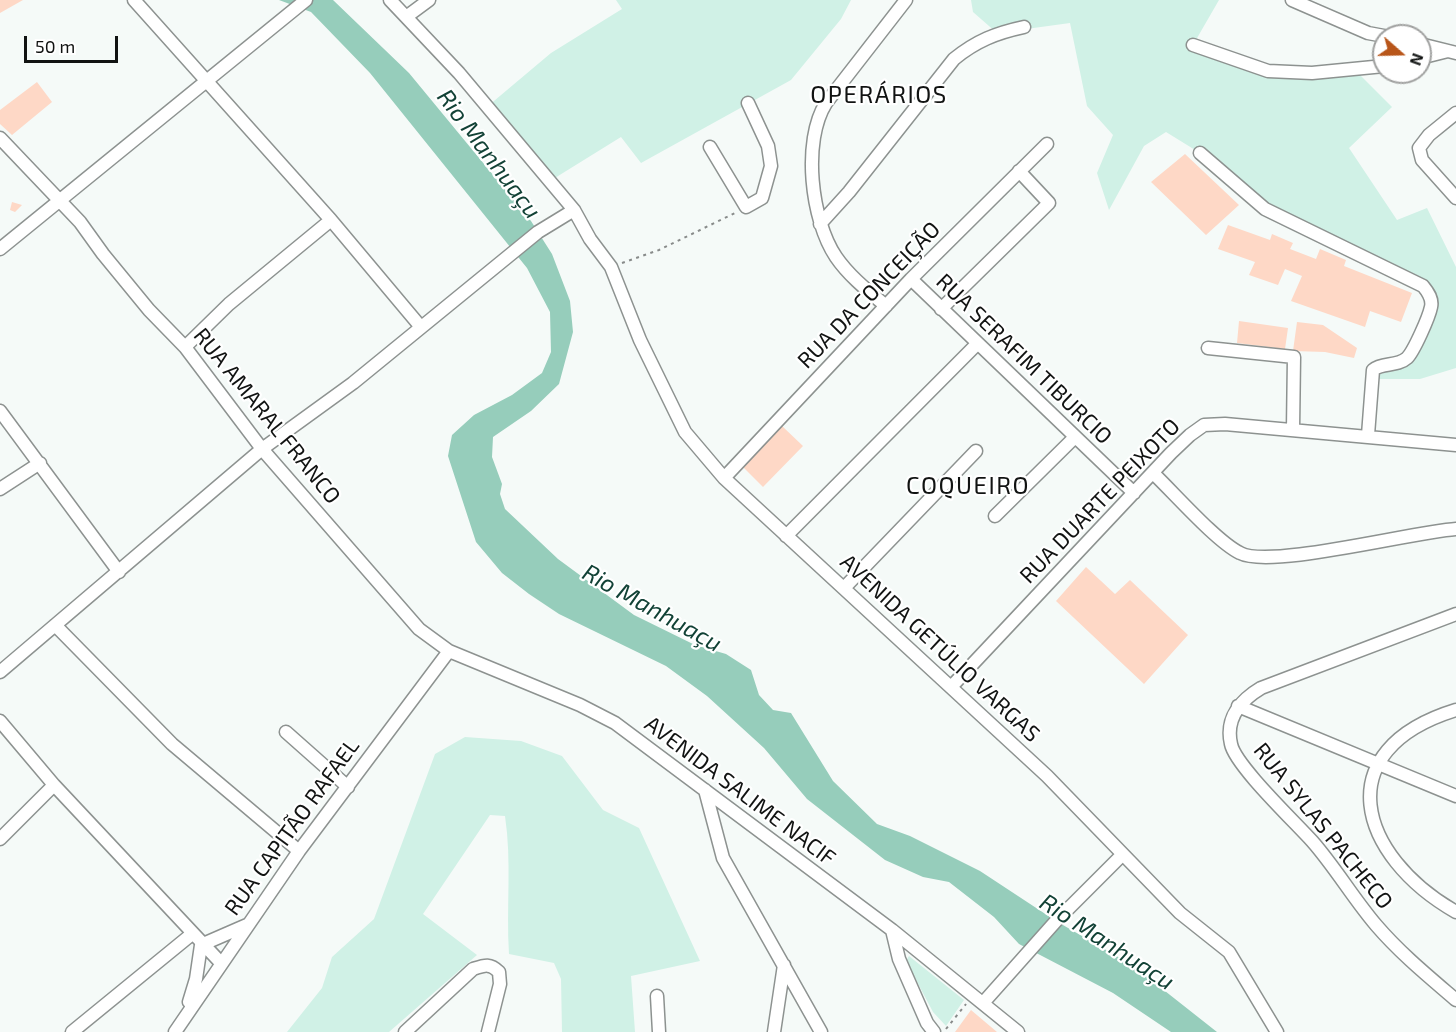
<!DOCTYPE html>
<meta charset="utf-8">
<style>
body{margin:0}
#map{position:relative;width:1456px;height:1032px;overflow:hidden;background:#f5faf8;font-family:"Exo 2",sans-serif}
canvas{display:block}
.north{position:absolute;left:1372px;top:24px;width:60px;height:60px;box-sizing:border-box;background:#fff;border:2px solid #a0a1a0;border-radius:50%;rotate:110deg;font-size:16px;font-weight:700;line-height:24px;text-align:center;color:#111312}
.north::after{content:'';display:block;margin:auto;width:21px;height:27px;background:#b8561a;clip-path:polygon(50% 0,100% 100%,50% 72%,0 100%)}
.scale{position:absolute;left:24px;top:36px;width:94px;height:27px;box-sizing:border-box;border:3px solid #111312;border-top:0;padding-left:8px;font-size:18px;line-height:21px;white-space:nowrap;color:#111312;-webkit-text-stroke:4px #fff;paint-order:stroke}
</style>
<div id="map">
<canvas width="1456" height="1032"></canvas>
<div class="north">N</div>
<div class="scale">50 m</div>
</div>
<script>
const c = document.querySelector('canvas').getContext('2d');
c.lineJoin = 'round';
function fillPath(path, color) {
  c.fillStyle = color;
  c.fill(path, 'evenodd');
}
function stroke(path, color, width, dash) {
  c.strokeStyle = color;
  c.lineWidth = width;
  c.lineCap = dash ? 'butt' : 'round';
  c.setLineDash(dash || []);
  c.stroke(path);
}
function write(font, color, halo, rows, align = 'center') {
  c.font = font + ' "Exo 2",sans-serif';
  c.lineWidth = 4.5;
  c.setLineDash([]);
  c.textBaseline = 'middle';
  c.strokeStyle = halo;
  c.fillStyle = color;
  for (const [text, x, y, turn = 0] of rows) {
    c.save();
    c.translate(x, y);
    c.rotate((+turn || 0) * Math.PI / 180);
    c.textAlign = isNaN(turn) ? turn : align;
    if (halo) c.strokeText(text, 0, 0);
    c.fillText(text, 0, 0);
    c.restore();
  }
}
fillPath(new Path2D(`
 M 616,0 L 851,0 L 841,19 L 791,80 L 641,163 L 621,137 L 550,181 L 488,106 L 551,53 L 622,9 Z
 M 971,0 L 1219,0 L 1193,45 L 1268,71 L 1356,71 L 1392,107 L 1349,148 L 1397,220 L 1427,208 L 1456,267 L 1456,368 L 1420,379 L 1371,379 L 1412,351 L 1429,294 L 1265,209 L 1200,153 L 1166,132 L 1144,146 L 1109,210 L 1097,173 L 1113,135 L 1087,106 L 1070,23 L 997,33 L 973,12 Z
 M 465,737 L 521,741 L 562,756 L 603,810 L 639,828 L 700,961 L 631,976 L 635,1032 L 562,1032 L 561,979 L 554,963 L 509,954 C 506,907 512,862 505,816 L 490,815 L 423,914 L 477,955 L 389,1032 L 287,1032 L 322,988 L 332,957 L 374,919 L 435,754 Z
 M 909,956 L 964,1000 L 946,1026 L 933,1012 L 906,961 Z`), '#d0f1e6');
fillPath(new Path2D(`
 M 279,0 L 333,0 L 409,73 L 531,221 L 552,254 L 570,301 L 573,332 L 559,384 L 531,411 L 493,437 L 492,457 L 502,484 L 500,494 L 505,509 L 558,559 L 634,615 L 695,645 L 726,654 L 751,670 L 759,695 L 773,710 L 791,713 L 833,781 L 877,824 L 910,836 L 980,871 L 1056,921 L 1132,965 L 1217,1032 L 1171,1032 L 1113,993 L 1019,944 L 994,917 L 949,882 L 923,877 L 885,860 L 807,799 L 764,748 L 707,696 L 666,666 L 559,614 L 529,594 L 502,573 L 476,542 L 448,456 L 452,435 L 474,415 L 512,395 L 542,373 L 551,352 L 550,312 L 527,268 L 370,73 L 311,12 Z`), '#96cdbb');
fillPath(new Path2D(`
 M 0,0 L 23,0 L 0,13 Z
 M 37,82 L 52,102 L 12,135 L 0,124 L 0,110 Z
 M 1185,154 L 1239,205 L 1206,235 L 1151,182 Z
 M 12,202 L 22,205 L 15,212 L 10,210 Z
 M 1228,225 L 1270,240 L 1272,234 L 1293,243 L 1290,249 L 1316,259 L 1320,249 L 1346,260 L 1344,266 L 1412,293 L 1401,322 L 1370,311 L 1365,327 L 1291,301 L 1302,276 L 1285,269 L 1278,285 L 1249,275 L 1255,262 L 1218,249 Z
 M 1239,321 L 1288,328 L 1285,349 L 1237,343 Z
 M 1297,322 L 1323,325 L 1357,348 L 1354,358 L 1325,352 L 1293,351 Z
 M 782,426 L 803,446 L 763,487 L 743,467 Z
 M 1086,567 L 1115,594 L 1130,580 L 1188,635 L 1144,684 L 1056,601 Z
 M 971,1010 L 997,1032 L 955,1032 Z`), '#fed8c6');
const minor = new Path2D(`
 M 134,0 L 331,220 L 420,326
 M 390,0 L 459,73 L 574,210 L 590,239 L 611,267 L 640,340 L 685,432 L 724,478 L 1047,776 L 1180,913 L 1229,952 L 1277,1032
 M 1292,0 L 1368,33 L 1384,36
 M 406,17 L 429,0
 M 1420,44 L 1456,53
 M 1193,45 L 1268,71 L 1312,73 L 1384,66
 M 1420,58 L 1448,51
 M 1456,113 L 1429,135 L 1419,148 L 1422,160 L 1456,198
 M 0,138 L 80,222 L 103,254 L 149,310 L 185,347 L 262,449 L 419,629 L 449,651 L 580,705 L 615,723 L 892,930 L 1018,1032
 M 710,147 L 746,207 L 762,198 L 771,166 L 768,146 L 748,103
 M 1200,153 L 1265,209 L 1423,286 C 1428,292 1433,299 1431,307 C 1429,317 1414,351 1407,358 C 1397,367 1382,362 1373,370 L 1368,435
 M 820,224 L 849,192 L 954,59 C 976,41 996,33 1024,27
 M 0,249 L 306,0
 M 911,279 L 1134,493
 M 886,306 C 868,291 849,276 836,257 C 811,220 802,141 826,103 L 906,0
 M 941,309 L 1049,203 L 1019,171
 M 185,347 L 229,304 L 331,220
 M 1208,348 L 1294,357 L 1293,429
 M 0,411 L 119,572
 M 1153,473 C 1174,493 1217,542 1240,553 C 1270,569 1412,532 1456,529
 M 724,478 L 911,279 L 1047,144
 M 0,489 L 40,463
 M 995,516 L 1075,437
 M 786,536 L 977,344
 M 844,588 L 976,451
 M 1456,614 L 1261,688 C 1241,700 1225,718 1231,744 C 1235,765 1294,821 1312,841 C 1335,867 1353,898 1376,925 C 1400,953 1428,976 1456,1000
 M 55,625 L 172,744 L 299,851
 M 0,672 L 262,449 L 353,383 L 538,232 L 574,210
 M 952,686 L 1171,453 L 1190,435 L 1204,425 L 1225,424 L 1456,445
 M 1238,706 L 1456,796
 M 1456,710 C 1326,750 1358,856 1456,912
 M 0,721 L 54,785 L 221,963
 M 286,732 L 348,787
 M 705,790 L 723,858 L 821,1032
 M 0,839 L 54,785
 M 892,930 L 899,959 L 927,1023 L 934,1032
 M 201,945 L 247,925
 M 657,996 L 659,1032
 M 189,1002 L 196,979 L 201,945
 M 983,1003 L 1056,921 L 1122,855
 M 72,1032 L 192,934
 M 175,1032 L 299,851 L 449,651
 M 405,1032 L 473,969 C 485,965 490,963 499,972 L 500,984 L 488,1032
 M 774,1032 L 784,965`);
stroke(minor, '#8d9290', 15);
stroke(new Path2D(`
 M 622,263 L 659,250 L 735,213
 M 946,1029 L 966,1004`), '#888b8a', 2, [3, 4.5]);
stroke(minor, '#fff', 12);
write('22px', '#111312', '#fff', [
 ["RUA DA CONCEIÇÃO",869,295,-46],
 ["RUA SERAFIM TIBURCIO",1024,359,44],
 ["RUA AMARAL FRANCO",267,416,51],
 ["RUA DUARTE PEIXOTO",1100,501,-46],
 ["AVENIDA GETÚLIO VARGAS",940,648,43],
 ["AVENIDA SALIME NACIF",740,791,37],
 ["RUA SYLAS PACHECO",1323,826,51],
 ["RUA CAPITÃO RAFAEL",292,827,-54]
]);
c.letterSpacing = '1.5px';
write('24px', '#111312', '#fff', [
 ["OPERÁRIOS",879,95],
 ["COQUEIRO",968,486]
]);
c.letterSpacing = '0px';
write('italic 24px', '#124236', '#fff', [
 ["Rio Manhuaçu",489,154,53],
 ["Rio Manhuaçu",652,608,29],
 ["Rio Manhuaçu",1107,942,33]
]);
</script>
